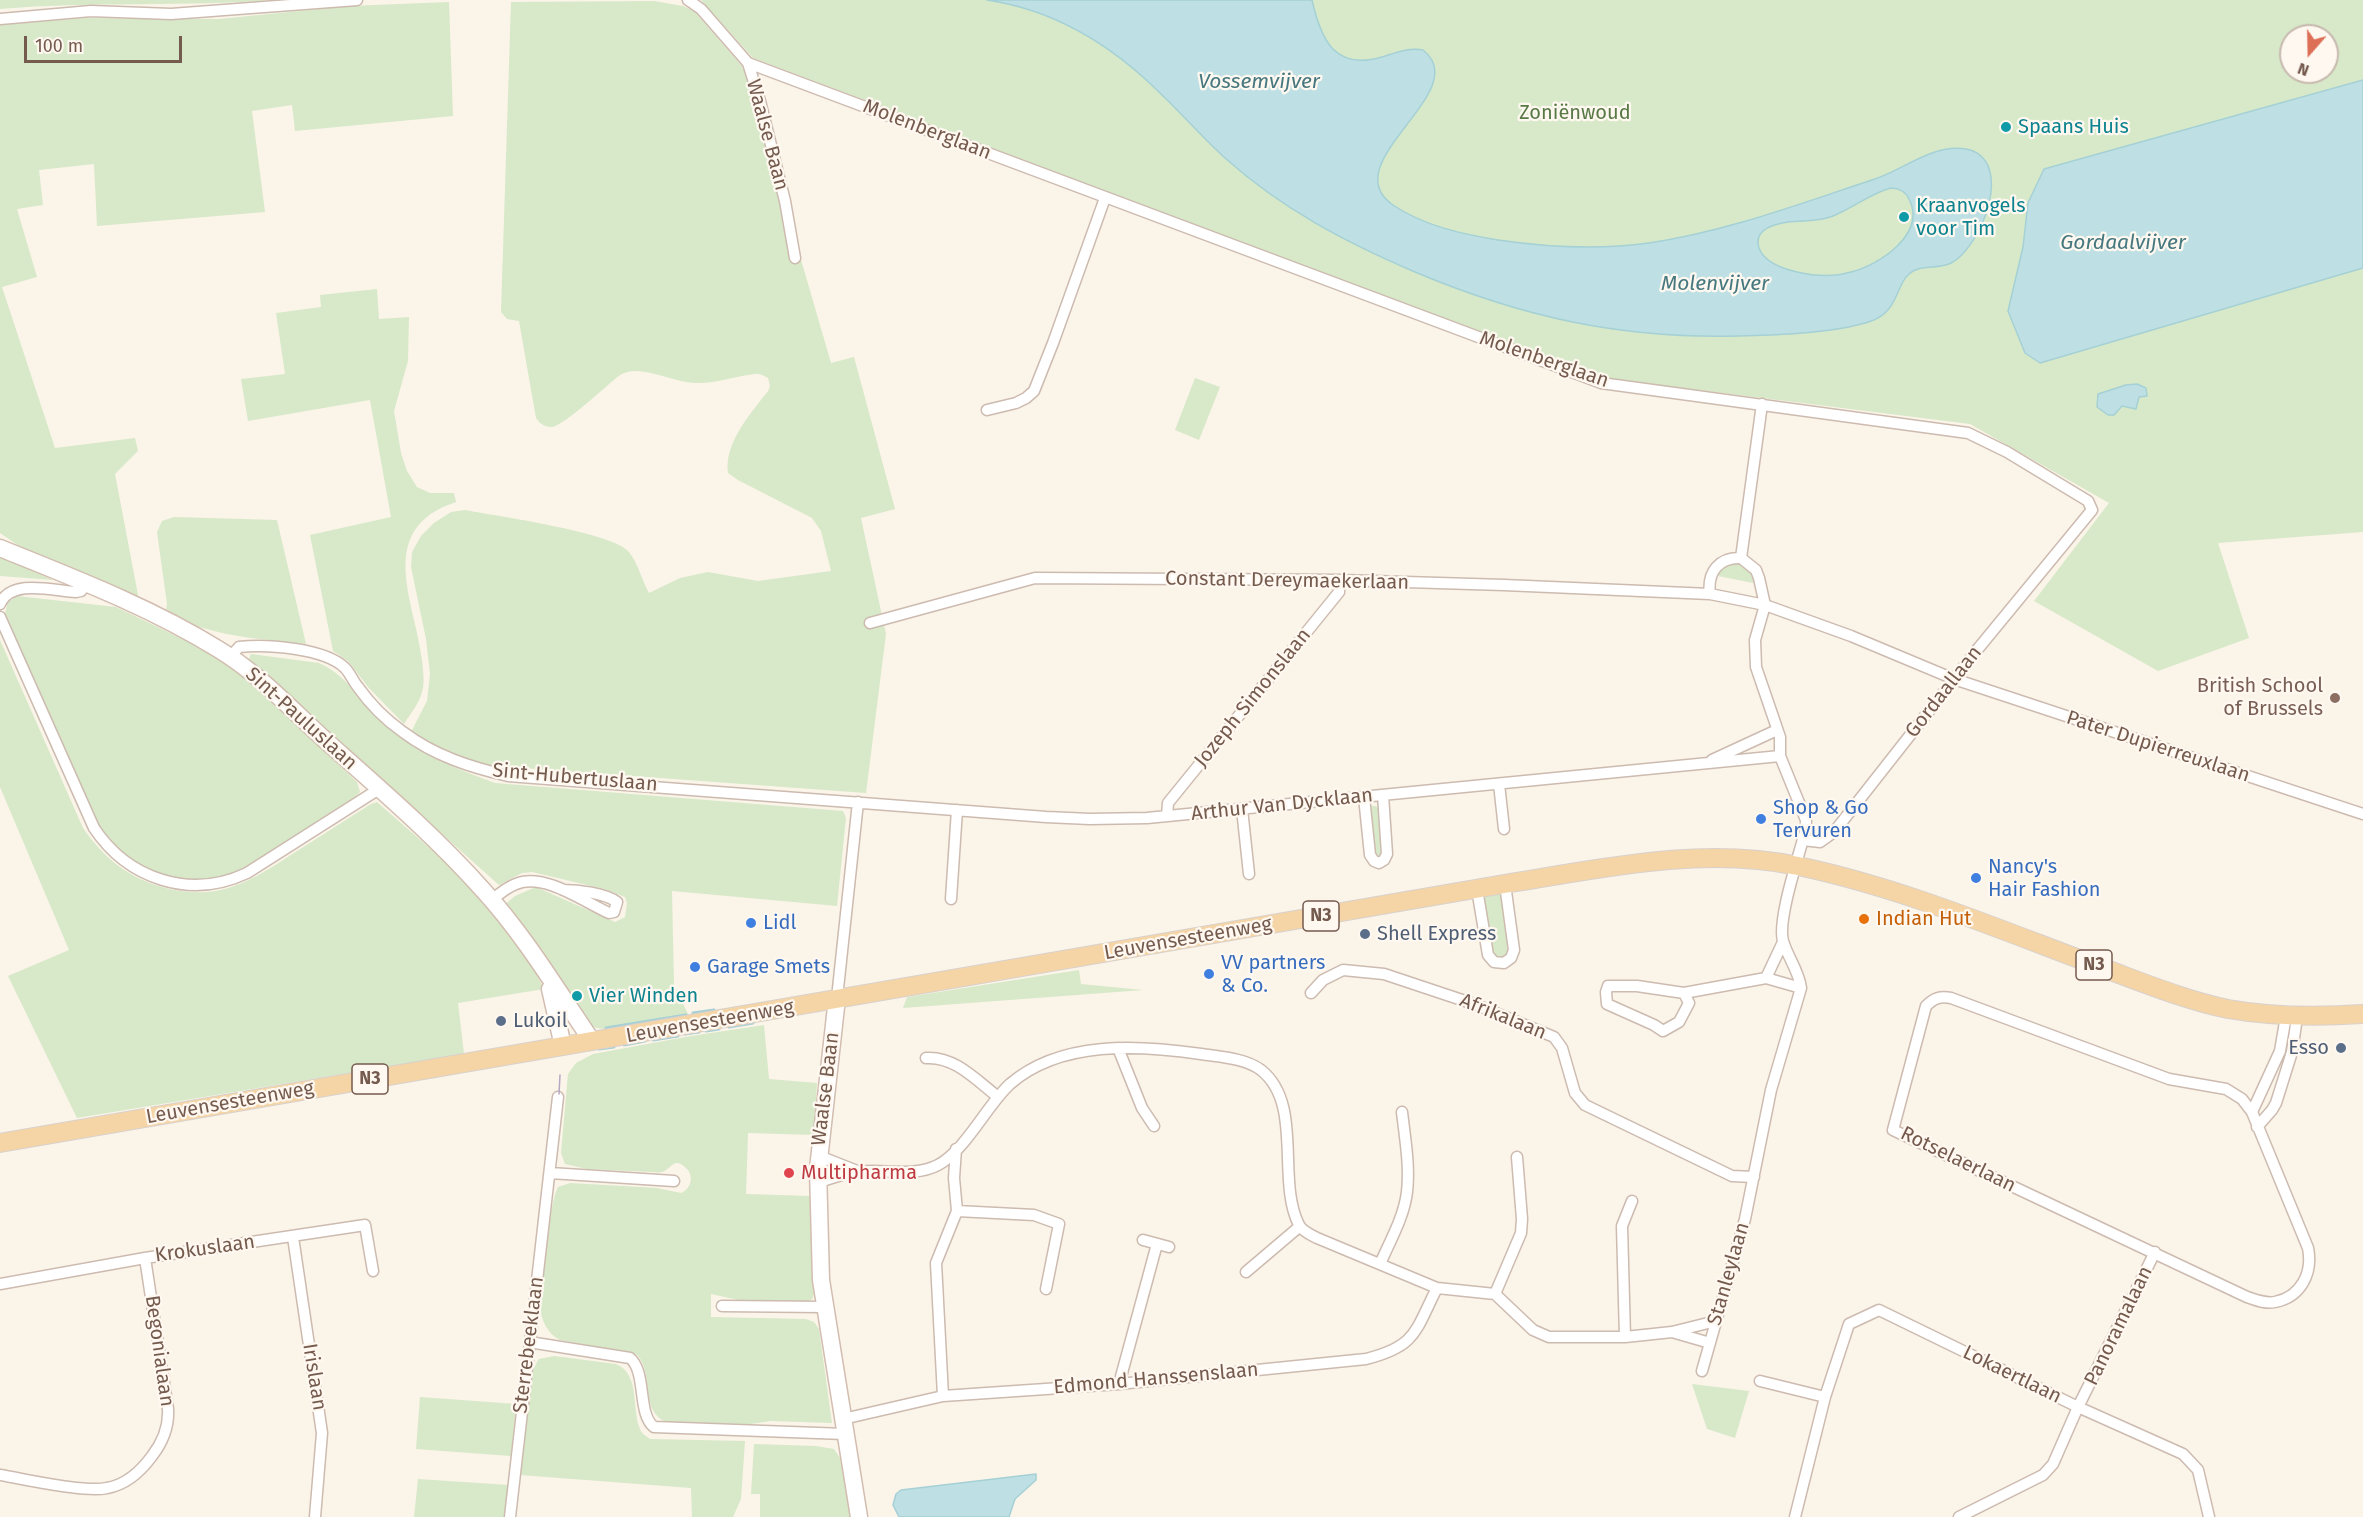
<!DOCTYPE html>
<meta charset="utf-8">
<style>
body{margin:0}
#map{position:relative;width:2363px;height:1517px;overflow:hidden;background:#fbf4e9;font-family:"Fira Sans",sans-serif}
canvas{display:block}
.north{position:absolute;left:2279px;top:24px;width:60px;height:60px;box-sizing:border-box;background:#fef8f0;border:2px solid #c7b9af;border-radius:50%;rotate:200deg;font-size:16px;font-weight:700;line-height:24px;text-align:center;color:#755a4e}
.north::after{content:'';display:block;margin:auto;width:21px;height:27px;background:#dd6f57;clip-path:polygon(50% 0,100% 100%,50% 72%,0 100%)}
.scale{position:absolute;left:24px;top:36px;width:158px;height:27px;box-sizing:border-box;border:3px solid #755a4e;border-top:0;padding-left:8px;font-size:18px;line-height:21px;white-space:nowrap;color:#755a4e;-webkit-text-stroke:4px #fef8f0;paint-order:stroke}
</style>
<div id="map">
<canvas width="2363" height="1517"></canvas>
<div class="north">N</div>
<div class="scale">100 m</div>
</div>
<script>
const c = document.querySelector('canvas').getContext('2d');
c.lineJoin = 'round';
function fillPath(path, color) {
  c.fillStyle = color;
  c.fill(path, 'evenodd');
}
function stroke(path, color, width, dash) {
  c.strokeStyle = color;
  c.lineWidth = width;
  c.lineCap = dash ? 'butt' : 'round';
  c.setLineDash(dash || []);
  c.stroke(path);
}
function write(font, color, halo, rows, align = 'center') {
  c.font = font + ' "Fira Sans",sans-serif';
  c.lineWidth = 4.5;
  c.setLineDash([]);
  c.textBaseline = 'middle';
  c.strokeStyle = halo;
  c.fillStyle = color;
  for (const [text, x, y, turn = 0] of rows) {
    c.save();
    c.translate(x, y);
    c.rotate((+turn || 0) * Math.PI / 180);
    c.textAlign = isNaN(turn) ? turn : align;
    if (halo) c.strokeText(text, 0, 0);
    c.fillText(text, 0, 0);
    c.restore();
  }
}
fillPath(new Path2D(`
 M 0,0 L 277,0 C 185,7 92,1 0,9 Z
 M 701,0 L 2363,0 L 2363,532 L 2218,543 L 2249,638 L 2158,671 L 2034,601 L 2109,503 L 1970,424 L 1602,378 L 753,58 ZM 2291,36 L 2327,36 L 2327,72 L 2291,72 Z
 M 654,1 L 683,6 L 694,11 L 741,65 L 748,77 L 831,363 L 854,357 L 895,509 L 861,518 L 886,634 L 866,793 L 523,768 C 483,774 444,751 411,732 L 427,701 L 430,674 L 426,639 L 411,567 L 412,552 L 421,536 L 434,523 L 451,512 L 465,510 C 496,516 610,532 628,551 C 638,562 642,581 649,593 L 680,578 L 708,572 L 758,581 L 831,571 L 821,531 L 812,518 L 738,480 L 728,473 C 724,443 751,413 768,391 L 770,386 L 768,378 C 764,376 760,373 755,374 C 734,376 716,384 694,383 C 671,382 639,363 620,375 C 607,385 565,425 552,427 C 545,427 540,424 536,418 L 519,321 L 507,319 L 501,312 L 511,2 Z
 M 449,2 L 453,116 L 295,131 L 292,105 L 252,111 L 265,212 L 97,226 L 94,164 L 39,170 L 43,205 L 17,209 L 37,277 L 2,287 L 55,448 L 135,438 L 138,451 L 115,474 L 139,600 L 25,550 L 0,533 L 0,25 L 85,18 L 219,19 L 349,6 Z
 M 377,289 L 379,319 L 409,317 L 408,361 L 394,411 L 401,453 L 407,471 L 417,487 L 430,493 L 454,493 L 456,502 C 374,529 415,601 422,660 C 423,671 425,682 422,692 C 419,704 410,714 404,724 L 368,687 L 348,661 L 333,651 L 310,535 L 391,517 L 370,400 L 248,421 L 241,379 L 285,374 L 276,313 L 321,307 L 320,295 Z
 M 1195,378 L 1220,387 L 1199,440 L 1175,430 Z
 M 174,517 L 277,520 L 306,644 C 255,638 212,637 166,613 L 167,604 L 157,532 L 162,521 Z
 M 0,556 L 53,580 L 0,576 Z
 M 1736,562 L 1751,570 L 1758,584 L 1713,575 L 1718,569 Z
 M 17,596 L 116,607 L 195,645 L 232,668 L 288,717 L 357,782 L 360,792 L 354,798 C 320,820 287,846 251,865 C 198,894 131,878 99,826 C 94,817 90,807 85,797 L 5,613 L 8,602 Z
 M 0,640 L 83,828 C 103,857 127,877 162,887 C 219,903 251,881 297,851 C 322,835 346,820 371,804 L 377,802 L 456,871 L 485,903 L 536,973 L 544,989 L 458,1003 L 464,1054 L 77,1118 L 8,976 L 69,950 L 0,787 Z
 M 251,654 L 319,663 C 348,675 365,708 389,728 C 424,757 453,767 495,783 L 843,811 L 846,818 L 837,906 L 672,891 L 674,985 L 689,1016 C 665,1020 614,1034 593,1027 L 504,905 L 515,896 L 536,887 L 615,922 L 625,917 L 627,903 L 625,897 L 604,889 L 532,872 L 522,873 L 499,885 L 248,661 Z
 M 1371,806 L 1376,806 L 1379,810 L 1383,852 L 1378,856 L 1374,854 Z
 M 1502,889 L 1509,953 L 1501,959 L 1493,956 L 1482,893 Z
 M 1079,970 L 1081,984 L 1143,990 L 903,1008 L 907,997 Z
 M 764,1025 L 769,1079 L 817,1083 L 814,1135 L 748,1133 L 746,1194 L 810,1196 L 814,1293 L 813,1298 L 808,1302 L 743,1301 L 711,1294 L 711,1317 L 806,1319 L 814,1322 L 819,1329 L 832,1423 L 771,1421 L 744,1425 L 670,1423 C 637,1414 656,1372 636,1354 L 560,1340 C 547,1334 541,1319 540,1306 C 540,1287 550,1201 558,1187 L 570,1183 L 657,1188 L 681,1193 C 690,1189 694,1179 688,1170 C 674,1155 673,1168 662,1172 C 659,1173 655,1172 651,1172 L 587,1169 L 565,1164 L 561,1153 L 568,1074 L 576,1063 L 593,1054 L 691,1036 Z
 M 554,1356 L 616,1364 C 641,1375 631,1408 640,1429 C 641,1433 646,1436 650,1439 L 745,1441 L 741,1499 L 733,1517 L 692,1517 L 691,1488 L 520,1475 C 523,1450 525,1376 539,1359 Z
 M 1692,1384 L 1749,1391 L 1735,1438 L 1707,1429 Z
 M 420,1397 L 516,1404 L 511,1456 L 416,1449 Z
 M 754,1444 L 816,1446 L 834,1449 L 840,1458 L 852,1517 L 760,1517 L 760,1494 L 751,1494 Z
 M 418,1479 L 509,1485 L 506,1517 L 414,1517 Z`), '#d7e9c8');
const water = new Path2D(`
 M 987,0 L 1312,0 C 1321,40 1335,71 1382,57 C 1395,53 1409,47 1423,50 C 1476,91 1332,163 1393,205 C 1424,226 1462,234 1498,240 C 1546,247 1600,250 1649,243 C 1725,232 1799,204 1872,180 C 1902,171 1933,143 1966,149 C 2016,159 1982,247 1951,263 C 1941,268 1932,266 1922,268 C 1898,272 1901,298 1886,312 C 1876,322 1861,324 1849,327 C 1812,334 1775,335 1738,336 C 1621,339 1522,317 1415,272 C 1345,242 1282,209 1225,158 C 1203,138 1183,115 1161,94 C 1113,46 1055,10 987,0 ZM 1891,188 C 1899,188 1906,192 1909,199 C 1927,234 1879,265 1851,272 C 1834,277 1814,276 1797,272 C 1784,269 1764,262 1759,248 C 1753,229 1775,224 1788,222 C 1804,220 1819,222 1833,216 C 1853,208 1871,193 1891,188 Z
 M 2363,80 L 2363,268 L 2040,363 L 2025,353 L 2008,311 L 2023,247 L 2028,203 L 2044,169 Z
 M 2137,384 L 2146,388 L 2147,396 L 2139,397 L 2136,409 L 2122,406 L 2114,415 L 2108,415 L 2097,407 L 2098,394 L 2126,385 Z
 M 1036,1474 L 1036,1480 L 1015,1499 L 1009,1517 L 899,1517 L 893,1505 L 896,1494 L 901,1490 Z`);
fillPath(water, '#bee0e4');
stroke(water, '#a5d0d5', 1.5);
stroke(new Path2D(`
 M 693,1013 L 714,1010
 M 729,1027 L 753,1023
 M 606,1028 L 686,1015
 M 706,1031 L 719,1029
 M 685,1034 L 699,1032
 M 653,1040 L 678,1036
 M 624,1045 L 645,1041
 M 599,1049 L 614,1047`), '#a5d0d5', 3);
const street = new Path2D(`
 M 688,0 L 701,9 L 748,63 L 760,101 L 785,201 L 795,258
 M 0,19 L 91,11 L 171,14 L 357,0
 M 748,63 L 1601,383 L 1968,433 L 2007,452 L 2088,501 L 2092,510 L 1977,650 L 1834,832 L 1820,842 L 1803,840
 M 987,410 L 1016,403 L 1026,398 L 1034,391 L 1053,343 L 1105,198
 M 1741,558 L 1762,404
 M 0,604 C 11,578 54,591 76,592 L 81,591 L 87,584
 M 0,617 L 94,828 C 128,879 190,900 247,873 L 379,789
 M 870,623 L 1035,578 L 1340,580 L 1504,585 L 1710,594 L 1765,605 L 1851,636 L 1954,679 L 2363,814
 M 230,657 L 239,647 C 266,644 325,648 345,668 C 350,673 353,681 358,687 C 370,704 386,720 403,732 C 435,756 470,767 508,776 L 1046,817 L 1090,819 L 1147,818 L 1780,756
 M 1712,760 L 1777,730
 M 1499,784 L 1504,829
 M 1364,797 L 1370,855 L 1374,861 L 1379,863 L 1384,860 L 1387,854 L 1383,795
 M 1242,809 L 1249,874
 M 1167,816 L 1168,803 L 1339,592 L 1340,580
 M 1477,889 L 1488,955 L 1494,962 L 1504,963 L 1511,958 L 1514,950 L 1505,884
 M 951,899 L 957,810
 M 492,900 C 499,894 507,887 516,884 C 544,872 584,902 609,913 L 614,912 L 617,902 C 605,893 578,890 563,890
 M 1766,978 L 1783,942
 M 1311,993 L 1323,980 L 1343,970 L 1384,974 L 1474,1004 L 1554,1037 L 1562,1048 L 1575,1093 L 1585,1105 L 1732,1176 L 1754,1177
 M 1684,993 L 1689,1003 L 1679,1022 L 1663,1031 L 1654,1025 L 1607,1004 L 1606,992 L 1608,986 L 1637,986 L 1684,993 L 1766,978 L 1801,988
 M 837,998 L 858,802
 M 1118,1048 L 1142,1108 L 1154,1126
 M 926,1058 C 955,1056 976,1080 998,1097
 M 2252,1112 L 2242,1099 L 2226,1089 L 2169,1079 L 1951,998 C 1940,996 1934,998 1926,1006 L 1893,1130 L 2247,1297 C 2256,1300 2265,1304 2275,1302 C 2301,1297 2313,1273 2308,1248 L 2252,1112 L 2280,1051 L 2286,1016
 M 2257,1127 L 2272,1110 L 2276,1103 L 2292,1052 L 2297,1017
 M 819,1156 L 857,1171
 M 550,1173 L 674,1181
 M 818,1182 C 831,1179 844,1173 857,1172 C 883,1168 913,1178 938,1165 C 965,1151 987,1105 1010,1084 C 1061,1040 1138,1045 1201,1054 C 1220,1057 1245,1058 1261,1070 C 1304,1104 1276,1180 1299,1225 C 1302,1231 1311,1235 1317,1238 L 1437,1288 L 1495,1294 L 1533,1330 L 1549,1337 L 1625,1337 L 1672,1332 L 1716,1321
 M 957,1211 L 1034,1215 L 1059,1224 L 1046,1289
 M 293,1237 L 322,1433 L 315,1517
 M 1143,1240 L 1169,1247
 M 1380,1264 C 1390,1241 1404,1217 1407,1192 C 1410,1166 1405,1138 1402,1112
 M 1246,1272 L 1299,1227
 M 0,1284 L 145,1258 L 365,1225 L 373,1271
 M 1495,1294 L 1521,1233 L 1522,1219 L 1517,1157
 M 722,1306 L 824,1307
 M 1672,1332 L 1710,1343
 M 1625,1337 L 1622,1226 L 1632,1201
 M 529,1342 L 630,1358 C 647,1372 637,1414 654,1427 L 845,1434
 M 1702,1371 L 1745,1219 L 1771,1090 L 1801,988 C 1799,971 1788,958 1783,941 C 1777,919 1800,853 1806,828 L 1806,820 L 1780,756 L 1780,737 L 1756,667 L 1755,640 L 1765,605 L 1759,578 L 1756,570 L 1741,558 C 1719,557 1707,572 1710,594
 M 1760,1381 L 1825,1397
 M 1119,1384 L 1157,1244
 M 943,1396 L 936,1263 L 957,1211 L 954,1178 L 956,1149
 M 843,1419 L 943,1396 L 1119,1384 L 1366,1359 C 1417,1346 1415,1331 1437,1288
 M 0,1475 C 25,1479 85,1493 107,1488 C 125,1485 141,1471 152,1456 C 162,1443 169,1426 168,1409 L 145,1258
 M 510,1517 L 558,1097
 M 1795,1517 L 1825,1397 L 1849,1324 L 1879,1310 L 2078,1407 L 2183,1454 L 2198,1470 L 2209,1517
 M 1959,1517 L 2043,1475 L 2053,1464 L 2078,1407 L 2155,1252`);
const secondary = new Path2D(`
 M 0,548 C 74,578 150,607 218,649 C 258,673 291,709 325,740 C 379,788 435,836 483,890 C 525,936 557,990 592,1041
 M 550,989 L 563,1046
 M 837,998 L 818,1169 L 821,1280 L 859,1517`);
const primary = new Path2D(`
 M 0,1143 L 1510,883 C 1604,868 1702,846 1798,866 C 1903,888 2003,931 2103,968 C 2144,983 2185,1000 2228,1009 C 2273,1017 2317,1017 2363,1014`);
stroke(street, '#cdbbb0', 13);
stroke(secondary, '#d2bdb0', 19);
stroke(primary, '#d8d1cd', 20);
stroke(street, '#fff', 10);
stroke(secondary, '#fff', 16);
stroke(primary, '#f5d5a6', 18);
stroke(new Path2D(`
 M 559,1094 L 560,1075`), '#b6a7c5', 1.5);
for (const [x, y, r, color] of [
 [2006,127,6,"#0f9aa8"],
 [1904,217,6,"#0f9aa8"],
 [2335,698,6,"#8d6e63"],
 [1761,819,6,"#3f7fe0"],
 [1976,878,6,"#3f7fe0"],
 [1864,919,6,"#e8710a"],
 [751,923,6,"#3f7fe0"],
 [1365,934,6,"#5c6f8a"],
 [695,967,6,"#3f7fe0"],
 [1209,974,6,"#3f7fe0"],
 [577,996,6,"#0f9aa8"],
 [501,1021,6,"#5c6f8a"],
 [2341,1048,6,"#5c6f8a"],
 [789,1173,6,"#e0444e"]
]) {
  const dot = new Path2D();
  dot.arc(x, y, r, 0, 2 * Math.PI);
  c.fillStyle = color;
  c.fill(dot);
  stroke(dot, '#fef8f0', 2);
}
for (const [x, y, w] of [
 [1321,916,36],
 [2094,965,36],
 [370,1079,36]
]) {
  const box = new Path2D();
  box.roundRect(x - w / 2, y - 15, w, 30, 4.5);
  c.fillStyle = '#fef8f0';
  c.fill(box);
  stroke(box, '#755a4e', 1.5);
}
write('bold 18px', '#755a4e', null, [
 ["N3",1321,916],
 ["N3",2094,965],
 ["N3",370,1079]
]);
write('20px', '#587946', '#fef8f0', [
 ["Zoniënwoud",1575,113]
]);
write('20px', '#0d838f', '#fef8f0', [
 ["Spaans Huis",2018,127],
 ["Kraanvogels",1916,206],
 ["voor Tim",1916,229],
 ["Vier Winden",589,996]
], 'left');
write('20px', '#755a4e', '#fef8f0', [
 ["Molenberglaan",927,130,21],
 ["Waalse Baan",767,135,75],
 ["Molenberglaan",1544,360,19],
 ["Constant Dereymaekerlaan",1287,581,1],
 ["Gordaallaan",1944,692,-52],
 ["Jozeph Simonslaan",1253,698,-51],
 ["Sint-Pauluslaan",301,719,42],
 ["Pater Dupierreuxlaan",2158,747,18],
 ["Sint-Hubertuslaan",575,778,5],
 ["Arthur Van Dycklaan",1282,805,-6],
 ["Leuvensesteenweg",1188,939,-10],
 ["Afrikalaan",1503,1017,22],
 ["Leuvensesteenweg",710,1022,-10],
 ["Waalse Baan",826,1089,-83],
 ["Leuvensesteenweg",230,1103,-10],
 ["Rotselaerlaan",1958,1160,26],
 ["Krokuslaan",205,1249,-8],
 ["Stanleylaan",1729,1274,-74],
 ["Panoramalaan",2119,1326,-64],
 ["Sterrebeeklaan",529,1345,-83],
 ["Begonialaan",159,1351,82],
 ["Lokaertlaan",2012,1375,26],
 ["Irislaan",314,1377,81],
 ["Edmond Hanssenslaan",1156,1379,-5]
]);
write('20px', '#785e54', '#fef8f0', [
 ["British School",2323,686],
 ["of Brussels",2323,709]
], 'right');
write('20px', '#366cbe', '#fef8f0', [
 ["Shop & Go",1773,808],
 ["Tervuren",1773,831],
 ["Nancy's",1988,867],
 ["Hair Fashion",1988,890],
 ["Lidl",763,923],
 ["VV partners",1221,963],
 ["& Co.",1221,986],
 ["Garage Smets",707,967]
], 'left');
write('20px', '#c56008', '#fef8f0', [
 ["Indian Hut",1876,919]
], 'left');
write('20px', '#4e5e75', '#fef8f0', [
 ["Shell Express",1377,934],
 ["Lukoil",513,1021],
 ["Esso",2329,1048,"right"]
], 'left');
write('20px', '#be3a42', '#fef8f0', [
 ["Multipharma",801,1173]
], 'left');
write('italic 21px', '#46787f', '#fef8f0', [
 ["Vossemvijver",1259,82],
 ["Gordaalvijver",2123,243],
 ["Molenvijver",1715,284]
]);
</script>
